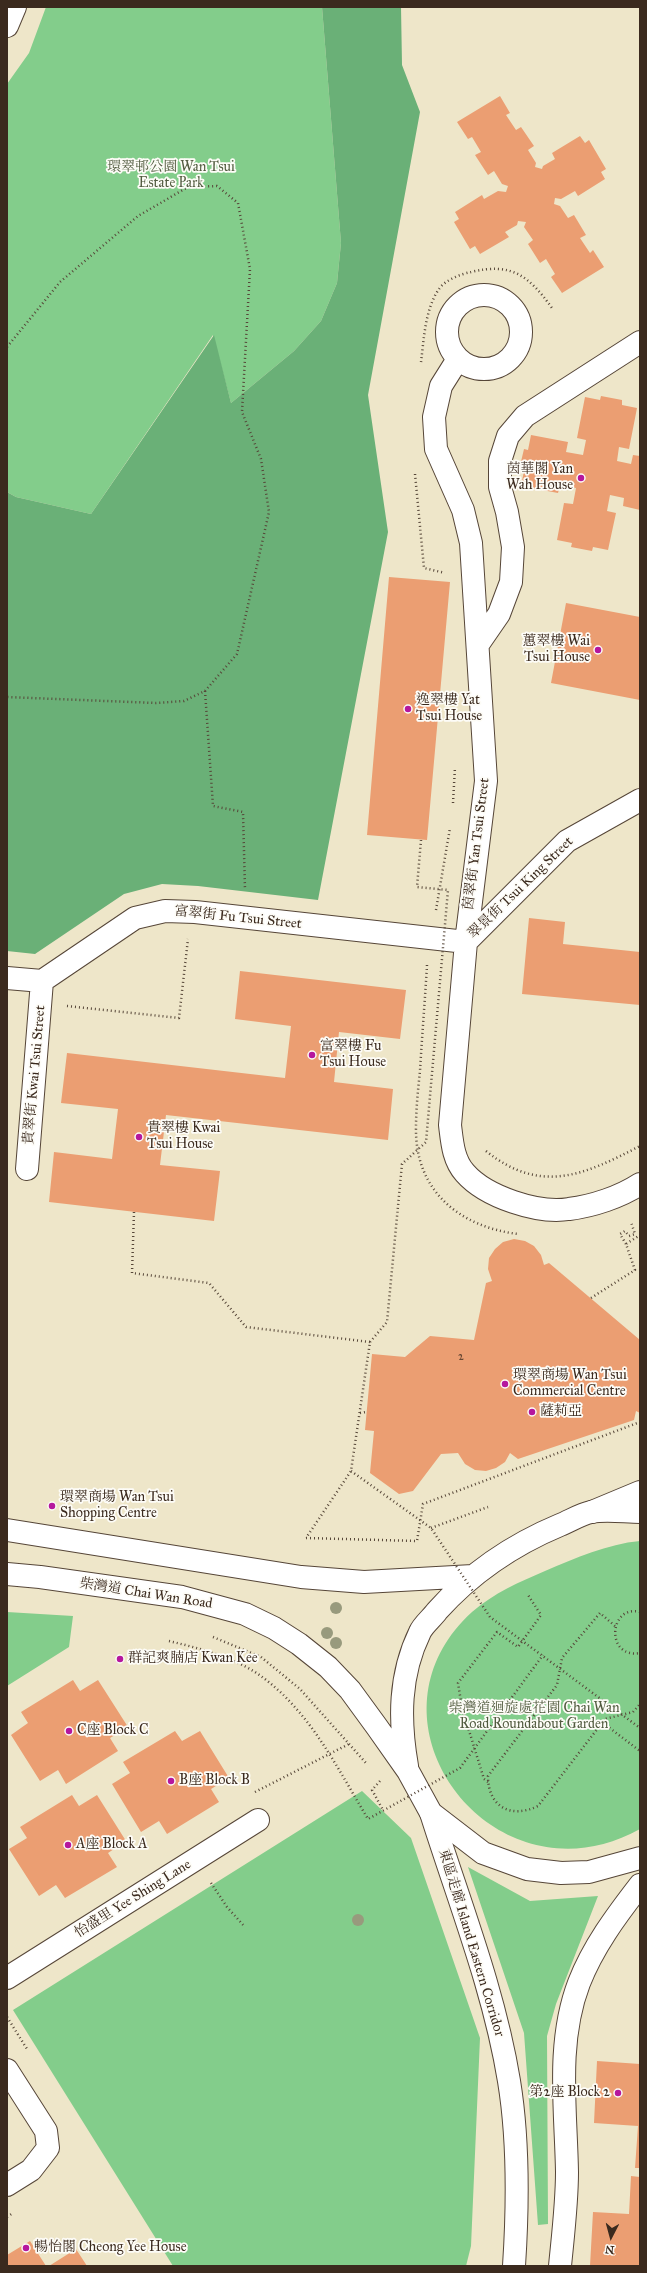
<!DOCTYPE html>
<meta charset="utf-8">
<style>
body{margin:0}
#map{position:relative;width:647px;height:2273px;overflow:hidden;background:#eee6c9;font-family:"IM FELL Great Primer",serif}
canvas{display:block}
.frame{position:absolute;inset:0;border:8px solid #3b2a1e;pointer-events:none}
.north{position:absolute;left:591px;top:2217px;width:40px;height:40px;-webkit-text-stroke:3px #fdfcf7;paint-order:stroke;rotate:186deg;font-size:11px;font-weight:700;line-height:16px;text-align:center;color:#3b2a1e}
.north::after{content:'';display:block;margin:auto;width:14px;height:18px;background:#3b2a1e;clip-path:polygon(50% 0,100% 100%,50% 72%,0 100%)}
</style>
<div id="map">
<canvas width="647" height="2273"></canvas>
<div class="frame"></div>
<div class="north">N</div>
</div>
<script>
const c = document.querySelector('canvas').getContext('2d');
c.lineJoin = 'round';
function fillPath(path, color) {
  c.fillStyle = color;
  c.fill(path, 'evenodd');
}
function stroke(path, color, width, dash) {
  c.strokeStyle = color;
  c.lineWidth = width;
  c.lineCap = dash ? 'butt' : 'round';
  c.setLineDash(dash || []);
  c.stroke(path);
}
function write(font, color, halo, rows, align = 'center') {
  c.font = font + ' "IM FELL Great Primer","Noto Serif TC",serif';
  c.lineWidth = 3.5;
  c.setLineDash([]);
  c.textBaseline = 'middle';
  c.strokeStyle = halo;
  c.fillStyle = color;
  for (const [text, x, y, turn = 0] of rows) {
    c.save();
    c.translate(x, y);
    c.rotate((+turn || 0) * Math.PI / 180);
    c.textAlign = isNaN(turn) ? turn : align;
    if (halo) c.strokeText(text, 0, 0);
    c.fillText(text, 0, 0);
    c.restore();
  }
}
fillPath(new Path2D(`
 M 46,7 L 322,7 L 341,243 L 337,283 L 321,321 L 294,351 L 231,403 L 213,335 L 91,514 L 16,497 L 7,492 L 7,84 L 29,53 Z
 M 640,1541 L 640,1829 C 495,1910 351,1722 472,1612 C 494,1593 519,1582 545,1571 C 576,1558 607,1544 640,1541 Z
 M 7,1612 L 73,1616 L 69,1647 L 7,1686 Z
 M 362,1791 L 411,1838 L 480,2038 L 471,2246 L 466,2266 L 173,2266 L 13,2010 Z
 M 468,1867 L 530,1901 L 598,1896 L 556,2004 L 547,2036 L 548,2224 L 538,2225 L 524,2033 Z`), '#83cd8b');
fillPath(new Path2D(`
 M 322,7 L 401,7 L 402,65 L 420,112 L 368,395 L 388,532 L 318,900 L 198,886 L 162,884 L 124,894 L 35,954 L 7,951 L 7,492 L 16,497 L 91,514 L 214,335 L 231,403 L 294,351 L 321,321 L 337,283 L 341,243 Z`), '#6ab077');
fillPath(new Path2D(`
 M 500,96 L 510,113 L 506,115 L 516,130 L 521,127 L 534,146 L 528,150 L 536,163 L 535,167 L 542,169 L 543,166 L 555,159 L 552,153 L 580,136 L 585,143 L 589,140 L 606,169 L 601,172 L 605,179 L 578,196 L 575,191 L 561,199 L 555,198 L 554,204 L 560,206 L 568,218 L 574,215 L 586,235 L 580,238 L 590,253 L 593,250 L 604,267 L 562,293 L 551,277 L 555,274 L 546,259 L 540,263 L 528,244 L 533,240 L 524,227 L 526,222 L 518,221 L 517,225 L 505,232 L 509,237 L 480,254 L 475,246 L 470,249 L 454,222 L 459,219 L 455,212 L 482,195 L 484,199 L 498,191 L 506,192 L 508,186 L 502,184 L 494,171 L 488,175 L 475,155 L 481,152 L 472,137 L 468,139 L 457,122 Z
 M 601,396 L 622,400 L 622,405 L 637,408 L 629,449 L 619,447 L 617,461 L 631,464 L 633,455 L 640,456 L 640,510 L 623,506 L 624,498 L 610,495 L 607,511 L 616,513 L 608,550 L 593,547 L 592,551 L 571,547 L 572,543 L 557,540 L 564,503 L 573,504 L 576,488 L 560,485 L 558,493 L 521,486 L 524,471 L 519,470 L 524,449 L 528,450 L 531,435 L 568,442 L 566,452 L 583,455 L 586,440 L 577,438 L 585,397 L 600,400 Z
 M 389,577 L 450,582 L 427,840 L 367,835 Z
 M 566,603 L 640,617 L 640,700 L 551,683 Z
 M 529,918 L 565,922 L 563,944 L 640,952 L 640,1005 L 522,994 Z
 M 240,971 L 406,990 L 400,1039 L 339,1032 L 334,1082 L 393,1089 L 388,1140 L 166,1115 L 160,1165 L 220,1171 L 214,1221 L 49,1202 L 54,1152 L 112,1159 L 118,1109 L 61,1103 L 67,1053 L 285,1078 L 291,1026 L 235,1019 Z
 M 514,1239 L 525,1241 L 534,1246 L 541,1255 L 544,1265 L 549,1263 L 640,1340 L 640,1413 L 636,1411 L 634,1420 L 518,1459 L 510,1453 L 505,1462 L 496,1468 L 486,1471 L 475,1470 L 465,1464 L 458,1453 L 441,1454 L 413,1491 L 399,1494 L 370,1473 L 374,1431 L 365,1430 L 372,1354 L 405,1357 L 430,1336 L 474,1340 L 486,1283 L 492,1281 L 488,1269 L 489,1258 L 495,1249 L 503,1242 Z
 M 73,1680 L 80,1691 L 98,1680 L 128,1727 L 110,1738 L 118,1751 L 66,1784 L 58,1770 L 40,1781 L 11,1735 L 28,1723 L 21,1712 Z
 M 175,1731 L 182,1741 L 200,1731 L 229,1778 L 211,1789 L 219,1802 L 167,1834 L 159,1821 L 141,1832 L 112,1784 L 130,1773 L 123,1762 Z
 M 72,1795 L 79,1806 L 97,1795 L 126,1841 L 108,1853 L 117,1867 L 65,1898 L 56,1885 L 39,1896 L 9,1849 L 27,1838 L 20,1827 Z
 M 597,2061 L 640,2064 L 640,2168 L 635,2168 L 638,2126 L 594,2123 Z
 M 631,2176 L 640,2177 L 640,2266 L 590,2266 L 593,2212 L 629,2214 Z
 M 30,2241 L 46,2266 L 7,2266 L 7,2255 Z
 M 76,2249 L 87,2266 L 49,2266 Z`), '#eb9e72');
const minor = new Path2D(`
 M 7,26 L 15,7
 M447 332a37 37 0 1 1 74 0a37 37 0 1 1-74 0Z
 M 458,359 L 441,386 L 434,417 L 436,449 L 463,510 L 471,543 L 486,781 L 466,942 L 450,1125 C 452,1141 453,1160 465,1173 C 486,1197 538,1214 569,1209 C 593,1206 620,1197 640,1184
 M 479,643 L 499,614 L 511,582 L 513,547 L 507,512 L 500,487 L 500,461 L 508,436 L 525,416 L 640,342
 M 466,942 L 567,841 L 640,800
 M 7,978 L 42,981 L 135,918 L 165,911 L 195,912 L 466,942
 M 27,1169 L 42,981
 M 592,1512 L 640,1492
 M 7,1978 L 258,1820
 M 7,2070 L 46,2131 L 48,2148 L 31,2170 L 7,2185`);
const major = new Path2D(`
 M 7,1530 L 301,1577 L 364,1582 L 473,1576
 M 7,1574 L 40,1577 L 182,1597 L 245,1614 L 274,1628 L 299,1644 L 328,1667 L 350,1690 L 377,1727 L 408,1771 L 431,1813 L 483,1853 L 527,1869 L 561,1873 L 589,1872 L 640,1858
 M 407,1766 C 399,1720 399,1675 420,1632 C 423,1625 432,1618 437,1611 C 472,1572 512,1545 560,1525 C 570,1521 581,1514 591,1512 C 606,1509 625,1512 640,1512`);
const highway = new Path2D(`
 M 431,1813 C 459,1902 494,1989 509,2081 C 519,2142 518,2205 514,2266
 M 560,2266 C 563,2235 567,2203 567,2172 C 566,2110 556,2043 579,1983 C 593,1947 616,1916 640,1885`);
stroke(minor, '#564638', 24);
stroke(major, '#564638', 24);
stroke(highway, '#564638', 24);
stroke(new Path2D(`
 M 7,347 L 60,282 L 138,216 L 188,187 L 217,186 L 238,203 L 250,269 L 242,412 L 261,459 L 269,512 L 237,654 L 205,691 L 184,701 L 156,703 L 7,697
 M 421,362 C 424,339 425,309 439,289 C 445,280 461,274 471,272 C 512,262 529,276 552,308
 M 415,474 L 424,568 L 445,573
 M 205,691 L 213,806 L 243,812 L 245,890
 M 453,803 L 455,767
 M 436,910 L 450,828
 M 427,965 C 425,1000 422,1036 420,1071 C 418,1090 416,1109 416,1128 C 415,1191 460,1227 518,1234
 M 67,1006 L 179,1018 L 188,939
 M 486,1151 C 541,1195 584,1175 640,1146
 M 134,1212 L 132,1273 L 209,1283 L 246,1327 L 370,1342 L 351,1471 L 306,1538
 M 626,1244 L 620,1234 L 625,1231 L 629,1236 L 635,1234 L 631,1222
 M 591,1298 L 635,1270 L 626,1244 L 640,1235
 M 360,1413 L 366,1412
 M 431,1528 L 488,1507
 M 306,1538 L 417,1541 L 423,1504 L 640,1422
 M 640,1612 C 609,1604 605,1659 640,1653
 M 615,1626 L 600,1613 L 562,1658 L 557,1685 L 488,1776 C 488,1807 511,1819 538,1806 L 605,1719 L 633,1712 L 640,1704
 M 213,1637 L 261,1657 L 300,1689 L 366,1763
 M 603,1723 L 640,1751
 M 380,1781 L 372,1790 L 383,1810
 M 488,1782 L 484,1779 L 462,1708 L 458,1683 L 497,1632 L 518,1647 L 541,1615 L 528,1595
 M 255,1792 L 349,1744
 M 211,1883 L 227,1907 L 245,1927
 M 7,2017 L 27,2049
 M 7,2217 L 13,2213`), '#564638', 2.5, [1, 3]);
stroke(minor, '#fff', 22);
stroke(major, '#fff', 22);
stroke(highway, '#fff', 22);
stroke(new Path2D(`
 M 370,1342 L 387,1322 L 402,1164 L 426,1142 L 448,890 L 417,887 L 421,840
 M 351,1471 L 431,1528 L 490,1617 L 640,1728
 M 169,1641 C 198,1648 229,1656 255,1672 C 308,1707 336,1766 368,1819 L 460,1768 L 543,1655`), '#564638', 2.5, [1, 3]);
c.fillStyle = '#989a7d';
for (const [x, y] of [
 [336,1608],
 [327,1633],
 [336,1643],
 [358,1920]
]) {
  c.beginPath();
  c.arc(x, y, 6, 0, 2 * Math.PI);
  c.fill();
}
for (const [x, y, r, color] of [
 [581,478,4,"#b5179e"],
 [598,650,4,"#b5179e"],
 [408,709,4,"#b5179e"],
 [312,1055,4,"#b5179e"],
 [139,1137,4,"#b5179e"],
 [505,1384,4,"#b5179e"],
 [532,1412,4,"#b5179e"],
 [52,1506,4,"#b5179e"],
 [120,1659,4,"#b5179e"],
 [69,1731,4,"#b5179e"],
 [171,1781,4,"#b5179e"],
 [68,1845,4,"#b5179e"],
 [618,2093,4,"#b5179e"],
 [26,2248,4,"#b5179e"]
]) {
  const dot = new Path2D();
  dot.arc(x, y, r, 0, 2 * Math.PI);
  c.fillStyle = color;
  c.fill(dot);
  stroke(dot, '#fdfcf7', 1.5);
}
write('12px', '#674733', null, [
 ["2",461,1357]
]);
write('14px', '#515b3f', '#fdfcf7', [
 ["環翠邨公園 Wan Tsui",171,168],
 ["Estate Park",171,184],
 ["柴灣道迴旋處花園 Chai Wan",534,1709],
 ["Road Roundabout Garden",534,1725]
]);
write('14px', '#3b2a1e', '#fdfcf7', [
 ["茵華閣 Yan",573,470,"right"],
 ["Wah House",573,486,"right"],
 ["蕙翠樓 Wai",590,642,"right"],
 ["Tsui House",590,658,"right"],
 ["逸翠樓 Yat",416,701],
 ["Tsui House",416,717],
 ["富翠樓 Fu",320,1047],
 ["Tsui House",320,1063],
 ["貴翠樓 Kwai",147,1129],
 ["Tsui House",147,1145],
 ["環翠商場 Wan Tsui",513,1376],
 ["Commercial Centre",513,1392],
 ["薩莉亞",540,1412],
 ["環翠商場 Wan Tsui",60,1498],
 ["Shopping Centre",60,1514],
 ["群記爽腩店 Kwan Kee",128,1659],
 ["C座 Block C",77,1731],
 ["B座 Block B",179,1781],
 ["A座 Block A",76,1845],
 ["第2座 Block 2",610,2093,"right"],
 ["暢怡閣 Cheong Yee House",34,2248]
], 'left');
write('14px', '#3b2a1e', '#fdfcf7', [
 ["茵翠街 Yan Tsui Street",477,844,-83],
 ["翠景街 Tsui King Street",521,888,-44],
 ["富翠街 Fu Tsui Street",238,918,6],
 ["貴翠街 Kwai Tsui Street",35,1075,-85],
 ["柴灣道 Chai Wan Road",146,1594,9],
 ["怡盛里 Yee Shing Lane",133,1899,-32],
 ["東區走廊 Island Eastern Corridor",471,1943,73]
]);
</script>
